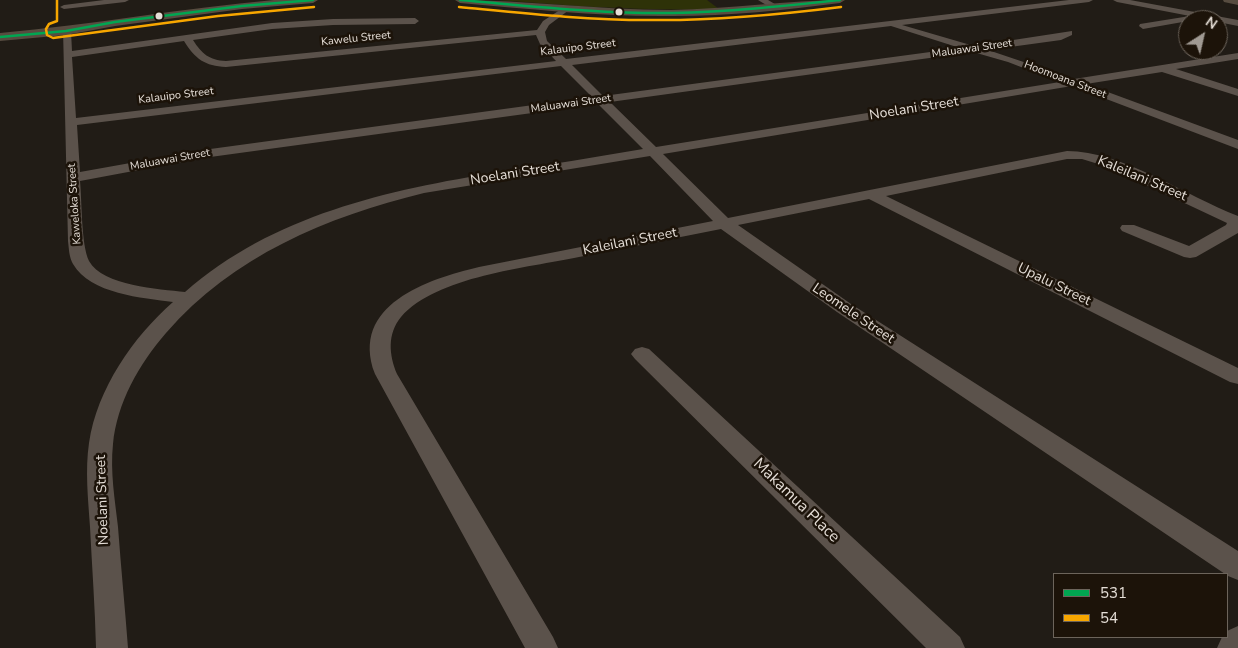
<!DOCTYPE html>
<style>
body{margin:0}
#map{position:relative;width:1238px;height:648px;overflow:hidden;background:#211c16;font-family:"Nunito Sans",sans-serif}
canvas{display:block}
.legend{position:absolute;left:1053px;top:573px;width:175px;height:65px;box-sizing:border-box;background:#1c1309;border:1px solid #6c645b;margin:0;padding:6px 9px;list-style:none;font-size:15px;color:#e5ded7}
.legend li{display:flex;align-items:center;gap:10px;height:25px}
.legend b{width:25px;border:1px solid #6c645b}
.north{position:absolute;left:1178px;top:10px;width:50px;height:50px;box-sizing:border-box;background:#1c1309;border:1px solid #6c645b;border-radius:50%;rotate:35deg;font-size:14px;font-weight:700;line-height:20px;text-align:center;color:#e5ded7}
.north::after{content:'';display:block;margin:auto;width:18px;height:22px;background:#a09a93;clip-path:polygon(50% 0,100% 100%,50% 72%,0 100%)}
</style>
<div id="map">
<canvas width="1238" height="648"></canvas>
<ul class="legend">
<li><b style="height:6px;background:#00a651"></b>531</li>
<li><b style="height:6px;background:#f7a600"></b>54</li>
</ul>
<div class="north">N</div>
</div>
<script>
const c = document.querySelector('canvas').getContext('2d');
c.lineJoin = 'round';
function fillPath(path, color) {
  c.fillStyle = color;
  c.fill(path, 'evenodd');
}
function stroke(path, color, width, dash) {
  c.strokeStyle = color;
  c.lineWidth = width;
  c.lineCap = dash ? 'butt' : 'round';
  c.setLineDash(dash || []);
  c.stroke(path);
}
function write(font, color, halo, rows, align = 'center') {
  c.font = font + ' "Nunito Sans",sans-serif';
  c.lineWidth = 5;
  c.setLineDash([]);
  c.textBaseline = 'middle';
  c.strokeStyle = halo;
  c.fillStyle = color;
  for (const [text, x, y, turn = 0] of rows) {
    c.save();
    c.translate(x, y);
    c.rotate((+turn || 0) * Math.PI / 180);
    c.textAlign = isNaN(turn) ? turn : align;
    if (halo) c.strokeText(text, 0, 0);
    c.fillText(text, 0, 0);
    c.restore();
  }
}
fillPath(new Path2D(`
 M 498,0 L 707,0 L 719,9 C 644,11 572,6 498,0 Z`), '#2e3208');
fillPath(new Path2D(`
 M 104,0 L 129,0 L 125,2 L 64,9 L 60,7 L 64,5 Z
 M 758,0 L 768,0 L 780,7 L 773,9 Z
 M 1069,0 L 1093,0 L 1089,2 L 902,25 L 974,46 L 1072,31 L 1072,35 L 1061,40 L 988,50 L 1074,79 L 1238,53 L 1238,59 L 1176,69 L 1238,89 L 1238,96 L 1162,72 L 1086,84 L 1238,140 L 1238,149 L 1072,86 L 663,154 L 728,218 L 1067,151 C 1122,151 1186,196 1238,216 L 1238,233 L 1196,257 L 1190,258 L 1184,257 L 1122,231 L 1120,228 L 1122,225 L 1134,225 L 1189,246 L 1226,225 L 1227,223 L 1108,167 L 1082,159 L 1067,159 L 886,196 L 1238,368 L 1238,384 L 1230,382 L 869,199 L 738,225 L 851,304 L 1238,551 L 1238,580 L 1228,576 L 837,312 L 721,229 C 674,238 627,248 579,257 C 527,268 437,276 401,317 C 387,334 389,355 397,374 L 553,637 L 558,648 L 525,648 L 375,374 C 349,305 428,279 479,267 L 713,221 L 650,156 L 424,193 C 326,217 233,256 166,333 C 139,364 117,403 113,444 C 110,472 115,500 118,527 C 121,568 125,608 128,648 L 96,648 C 95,607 92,567 90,527 C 88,499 85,470 89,443 C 97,389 133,337 173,302 C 143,298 90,294 73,264 C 69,257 69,249 68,241 L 63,29 L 69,29 L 71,31 L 72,51 L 272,23 L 333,19 L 415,18 L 419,21 L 415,24 L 333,25 L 272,29 L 193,40 C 202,54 209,60 226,61 L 537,30 L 543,21 L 566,6 L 570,8 L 569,10 L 549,25 L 545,32 L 547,41 L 566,59 ZM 891,26 L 960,48 L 603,96 L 572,65 ZM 536,35 L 540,44 L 556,61 L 76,118 L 72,57 L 184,41 C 195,59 205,66 226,67 ZM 973,52 L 1008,62 L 1060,82 L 656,147 L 610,102 ZM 561,66 L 592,97 L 203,150 L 80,172 L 77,125 ZM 598,104 L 643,149 C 595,157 548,165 500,172 C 387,190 273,215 185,292 C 159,289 103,286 89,261 C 81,244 82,201 80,181 L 203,158 Z
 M 1113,0 L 1130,0 L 1238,20 L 1238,26 L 1218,22 L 1218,20 L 1190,16 L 1193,17 L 1194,20 L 1143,29 L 1139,26 L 1140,24 L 1190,16 L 1117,2 Z
 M 642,347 L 649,349 L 960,637 L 965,648 L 926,648 L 635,359 L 631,354 L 635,349 Z
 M 1238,626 L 1238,648 L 1217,648 L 1222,637 L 1227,637 L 1227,631 Z`), '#5b524b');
fillPath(new Path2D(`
 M 274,0 L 318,0 L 313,3 L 242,9 L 115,26 L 66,35 L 0,41 L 0,33 C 92,25 182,8 274,0 Z
 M 455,0 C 527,0 599,10 671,10 C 729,9 787,0 845,0 L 840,3 C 785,10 729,16 673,16 C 602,17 531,9 460,3 Z
 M 1223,0 L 1238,0 L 1238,5 L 1224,2 Z`), '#574c40');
stroke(new Path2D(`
 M 460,0 C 531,6 602,14 673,13 C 729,12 784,6 840,0
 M 0,37 L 66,31 L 115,22 L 242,6 L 313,0`), '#00a651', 2.5);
stroke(new Path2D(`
 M 57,0 L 57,21 L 49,24 L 46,29 L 47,35 L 53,38 L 218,16 L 314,7
 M 459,7 C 522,13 585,20 648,20 C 713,21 777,15 841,7`), '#f7a600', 2.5);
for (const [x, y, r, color] of [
 [619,12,4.5,"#e5ded7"],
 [159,16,4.5,"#e5ded7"]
]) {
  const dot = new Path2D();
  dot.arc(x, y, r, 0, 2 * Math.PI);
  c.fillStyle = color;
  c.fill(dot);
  stroke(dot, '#1c1309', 2);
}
write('11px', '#e5ded7', '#1c1309', [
 ["Kawelu Street",356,39,-6],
 ["Kalauipo Street",578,48,-7],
 ["Maluawai Street",972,49,-8],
 ["Hoomoana Street",1065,80,21],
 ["Kalauipo Street",176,96,-7],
 ["Maluawai Street",571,104,-8],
 ["Maluawai Street",170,160,-10],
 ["Kaweloka Street",75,204,-94]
]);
write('14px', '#e5ded7', '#1c1309', [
 ["Noelani Street",914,109,-9],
 ["Noelani Street",515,174,-9],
 ["Kaleilani Street",1142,179,23],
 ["Kaleilani Street",630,242,-11],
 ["Upalu Street",1054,285,26],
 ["Leomele Street",853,314,34],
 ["Noelani Street",103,500,-92]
]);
write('16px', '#e5ded7', '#1c1309', [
 ["Makamua Place",796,501,44]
]);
</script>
